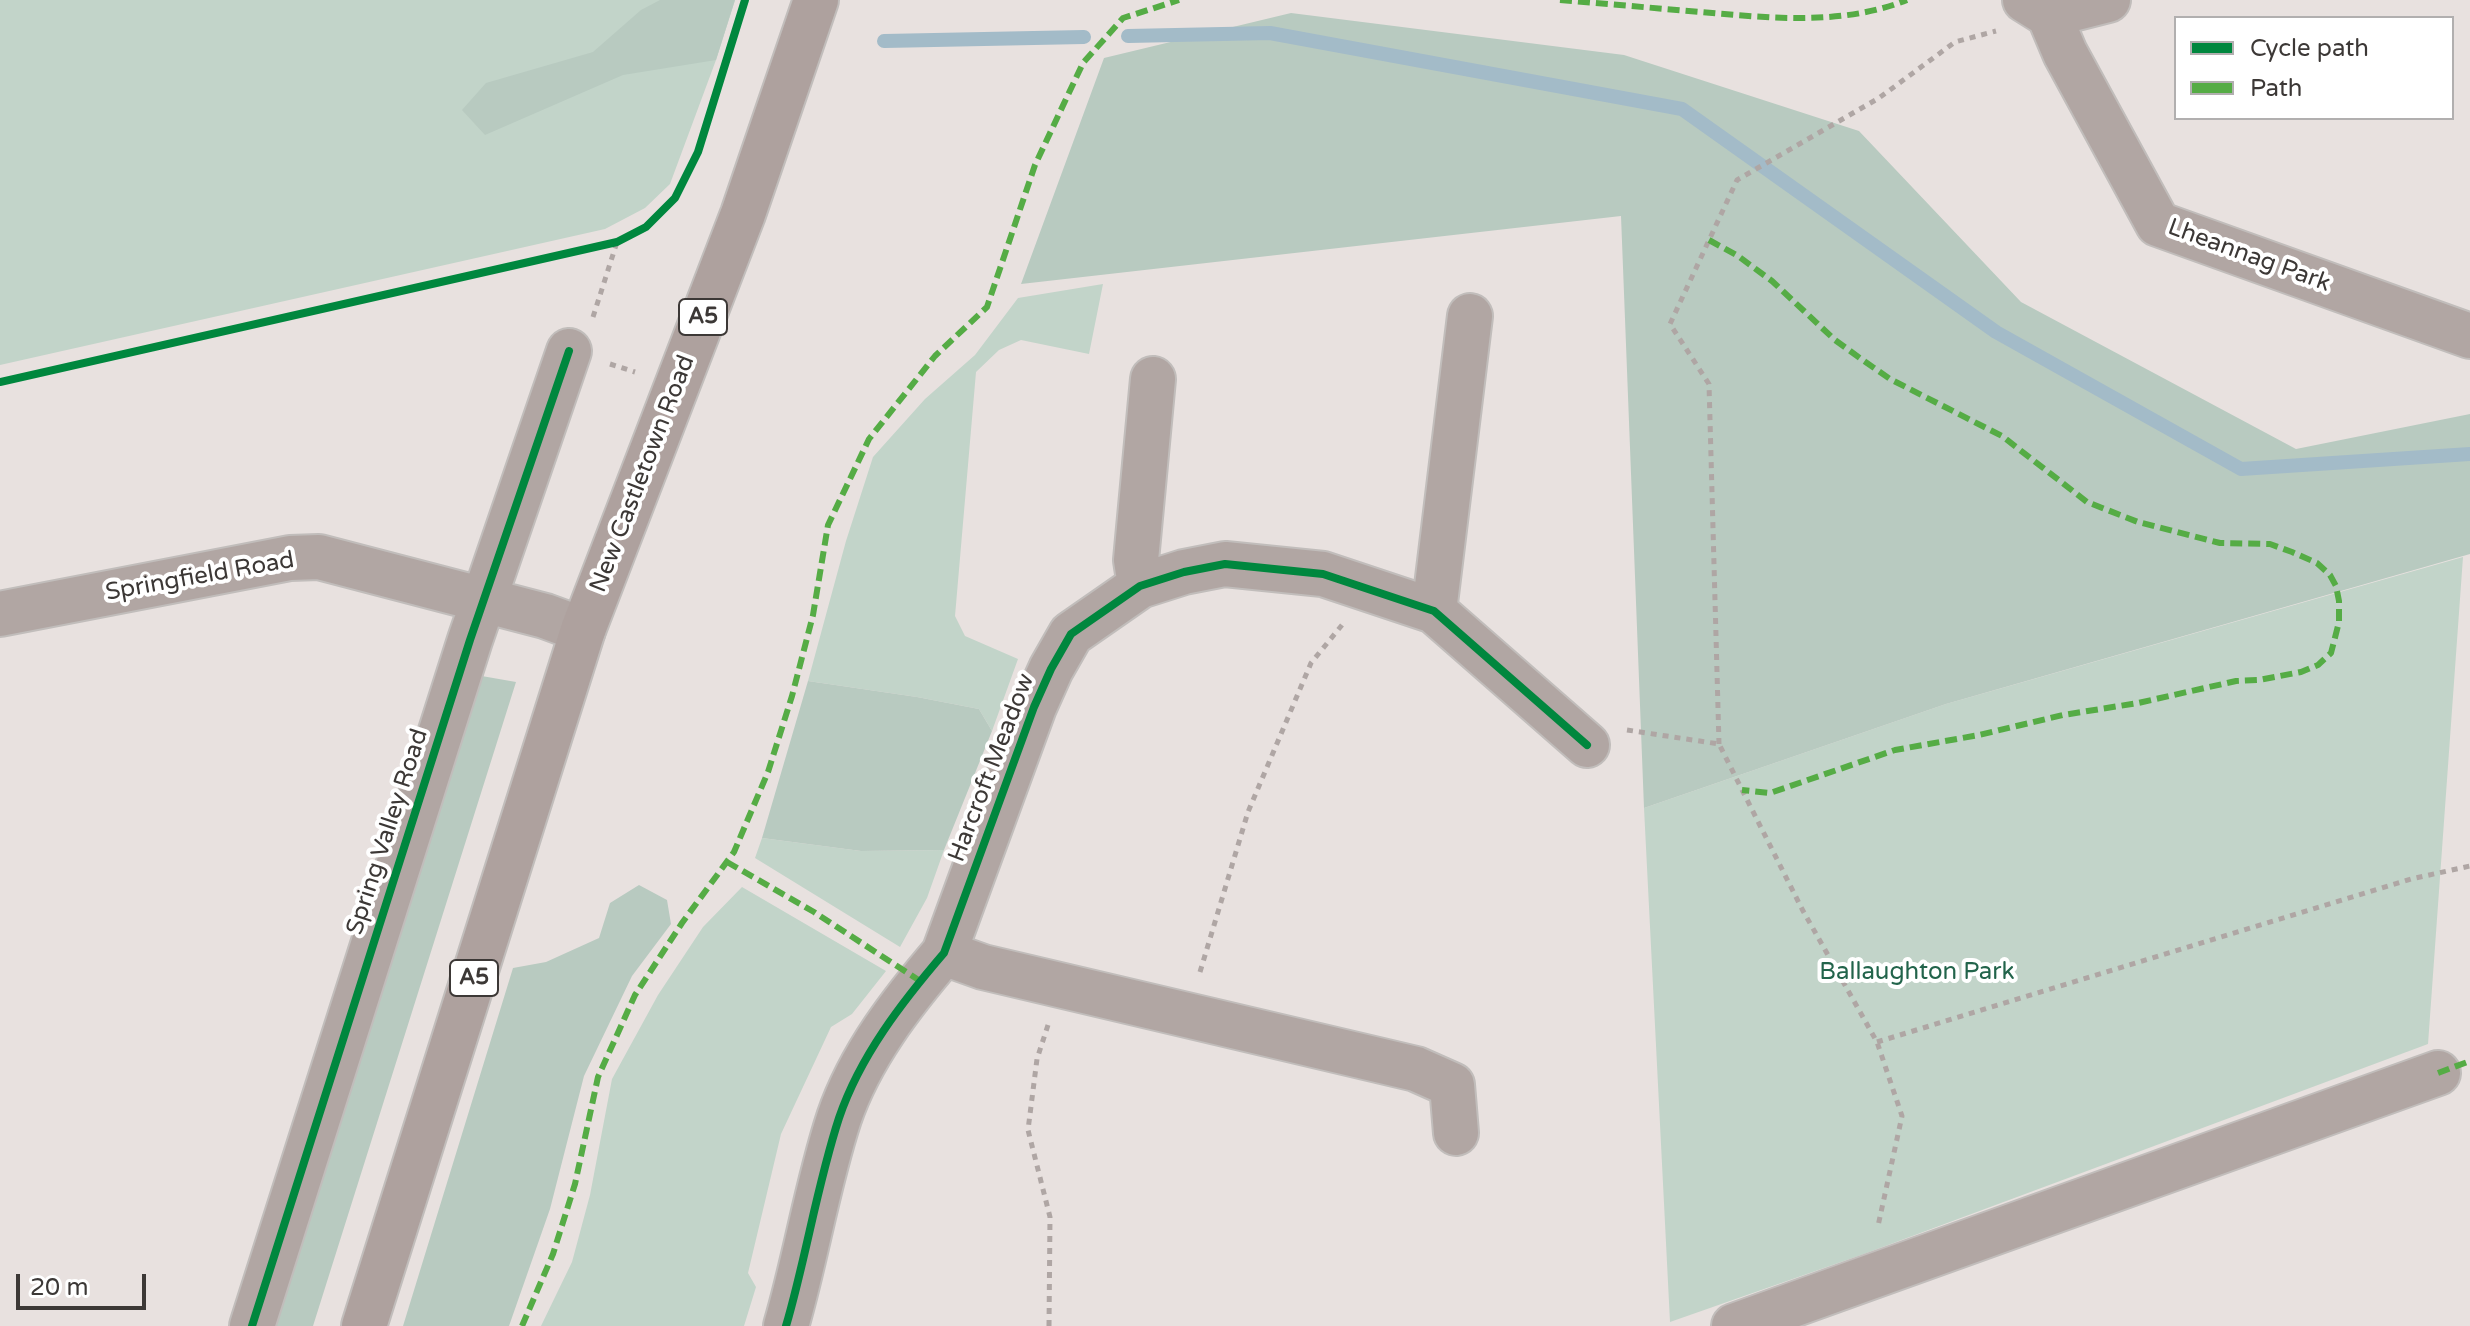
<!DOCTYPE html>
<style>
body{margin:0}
#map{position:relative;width:2470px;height:1326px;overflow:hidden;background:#e8e1df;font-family:"Varela Round",sans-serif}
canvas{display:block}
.legend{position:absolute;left:2174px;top:16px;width:280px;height:104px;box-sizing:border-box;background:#fff;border:2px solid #b1afaf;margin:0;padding:10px 14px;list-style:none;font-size:24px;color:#3c3836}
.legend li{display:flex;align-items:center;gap:16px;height:40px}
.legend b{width:40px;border:2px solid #b1afaf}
.scale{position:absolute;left:16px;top:1274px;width:130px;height:36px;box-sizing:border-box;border:4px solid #3c3836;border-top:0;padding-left:10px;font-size:24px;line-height:28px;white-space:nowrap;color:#3c3836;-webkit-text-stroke:6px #fff;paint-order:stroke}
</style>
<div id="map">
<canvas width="2470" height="1326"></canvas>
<ul class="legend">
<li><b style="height:10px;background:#00873e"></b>Cycle path</li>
<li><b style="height:10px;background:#55ac45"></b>Path</li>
</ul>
<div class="scale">20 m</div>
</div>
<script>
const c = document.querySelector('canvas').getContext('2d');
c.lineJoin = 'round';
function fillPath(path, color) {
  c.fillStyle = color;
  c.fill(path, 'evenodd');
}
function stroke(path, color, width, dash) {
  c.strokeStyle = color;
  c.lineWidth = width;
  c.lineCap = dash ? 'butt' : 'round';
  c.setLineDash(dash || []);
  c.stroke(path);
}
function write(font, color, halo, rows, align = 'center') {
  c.font = font + ' "Varela Round",sans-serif';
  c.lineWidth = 8;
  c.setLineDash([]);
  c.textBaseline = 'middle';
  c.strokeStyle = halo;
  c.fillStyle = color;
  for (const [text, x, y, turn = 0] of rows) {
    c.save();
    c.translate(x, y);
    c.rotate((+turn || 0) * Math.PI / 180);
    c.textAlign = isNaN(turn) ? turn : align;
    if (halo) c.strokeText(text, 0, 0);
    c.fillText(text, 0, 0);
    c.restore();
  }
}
fillPath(new Path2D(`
 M 0,0 L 735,0 L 716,60 L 670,184 L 645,208 L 605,229 L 0,365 Z
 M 1103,284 L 1089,354 L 1021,340 L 999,350 L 976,372 L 955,616 L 965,636 L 1018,659 L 992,731 L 979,709 L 917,697 L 808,681 L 846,541 L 873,457 L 925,399 L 975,355 L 1018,298 Z
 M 2463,557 L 2428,1044 L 1864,1254 L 1670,1322 L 1644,808 L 1946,704 Z
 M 762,838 L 861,851 L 944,850 L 927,898 L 900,947 L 755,858 Z
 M 742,887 L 886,971 L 852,1014 L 831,1027 L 781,1134 L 748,1273 L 756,1287 L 744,1326 L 541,1326 L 572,1262 L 590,1195 L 612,1079 L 658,995 L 703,927 Z`), '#c2d4c9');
fillPath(new Path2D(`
 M 660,0 L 735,0 L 716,60 L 623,75 L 485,135 L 462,110 L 486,83 L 593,52 L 641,10 Z
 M 1291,13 L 1624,55 L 1859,131 L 2021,302 L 2296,449 L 2470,414 L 2470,554 L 1946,704 L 1644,808 L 1621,216 L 1021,284 L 1104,58 Z
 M 476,675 L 516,682 L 313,1326 L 270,1326 Z
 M 808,681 L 917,697 L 979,709 L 992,731 L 944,850 L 861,851 L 762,838 Z
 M 639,885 L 667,900 L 671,924 L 632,976 L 584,1076 L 550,1209 L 509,1326 L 403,1326 L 513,968 L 546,962 L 599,938 L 610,903 Z`), '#b8cac0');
stroke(new Path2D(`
 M 1128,36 L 1270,33 L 1682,109 L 1996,332 L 2241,469 L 2470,454
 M 884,41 L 1084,37`), '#a3bbc8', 14);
const minor = new Path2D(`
 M 2025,0 L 2049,15 L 2108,0
 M 2049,15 L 2065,53 L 2158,224 L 2470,336
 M 1140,586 L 1136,560 L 1153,379
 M 1434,611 L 1470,316
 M 0,614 L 290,558 L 319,557 L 545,616 L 583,630
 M 944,953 L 983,967 L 1416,1069 L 1452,1085 L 1456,1133
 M 252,1326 L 470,640 L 569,351
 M 786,1326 C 806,1258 817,1185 839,1118 C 860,1056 902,1002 944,953 L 1034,707 L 1051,669 L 1071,634 L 1140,586 L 1184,572 L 1225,564 L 1323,574 L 1434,611 L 1587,745
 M 1734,1326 L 2438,1073`);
const highway = new Path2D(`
 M 364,1326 L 583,630 L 743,214 L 816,0`);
stroke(minor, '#c1bdbb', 48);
stroke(highway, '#c1bdbb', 48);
stroke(new Path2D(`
 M 593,317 L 617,242
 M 610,364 L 635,372
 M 1627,730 L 1719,744 L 1802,909 L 1877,1042 L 1902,1116 L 1878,1226
 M 1719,744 L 1709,384 L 1670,324 L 1737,180 L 1879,98 L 1955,42 L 1996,31
 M 1200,972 L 1248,812 L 1311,663 L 1342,625
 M 1048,1025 L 1037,1059 L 1028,1130 L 1050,1217 L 1049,1326
 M 1877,1042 L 2411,879 L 2470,866`), '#afa6a4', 5, [6, 6]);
stroke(minor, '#b1a6a3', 44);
stroke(highway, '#aea19e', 44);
stroke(new Path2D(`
 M 1560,0 C 1607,4 1654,8 1701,12 C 1769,18 1842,26 1907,0
 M 1709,240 L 1738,256 L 1772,281 L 1835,340 L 1864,361 L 1890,379 L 2002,436 L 2087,502 L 2138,522 L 2220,543 L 2270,544 L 2292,552 L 2317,563 L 2330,575 L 2336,586 L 2339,601 L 2339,622 L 2331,653 L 2318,665 L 2301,672 L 2259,680 L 2236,681 L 2138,703 L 2063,715 L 1979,735 L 1895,750 L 1770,793 L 1742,790
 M 727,862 L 814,912 L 920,981
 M 2438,1073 L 2470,1061
 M 522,1326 L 553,1254 L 575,1184 L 598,1077 L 635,995 L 682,923 L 734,852 L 768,772 L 792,696 L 813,615 L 828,525 L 869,439 L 935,356 L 987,307 L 1035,165 L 1083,63 L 1123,18 L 1179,0`), '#55ac45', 6, [12, 6]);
stroke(new Path2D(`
 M 0,382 L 617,242 L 646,227 L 675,198 L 698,152 L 745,0
 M 252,1326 L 470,640 L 569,351
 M 786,1326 C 806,1258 817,1185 839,1118 C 860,1056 902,1002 944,953 L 1034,707 L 1051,669 L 1071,634 L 1140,586 L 1184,572 L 1225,564 L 1323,574 L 1434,611 L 1587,745`), '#00873e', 8);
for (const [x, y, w] of [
 [703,317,48],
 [474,978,48]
]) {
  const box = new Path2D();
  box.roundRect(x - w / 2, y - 18, w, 36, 6);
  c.fillStyle = '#fff';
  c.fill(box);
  stroke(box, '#3c3836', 2);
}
write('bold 22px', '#3c3836', null, [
 ["A5",703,317],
 ["A5",474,978]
]);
write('24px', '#3c3836', '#fff', [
 ["Lheannag Park",2249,256,20],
 ["New Castletown Road",643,474,-69],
 ["Springfield Road",200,577,-10],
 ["Harcroft Meadow",992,768,-69],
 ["Spring Valley Road",388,832,-72]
]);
write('24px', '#22644b', '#fff', [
 ["Ballaughton Park",1917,973]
]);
</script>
